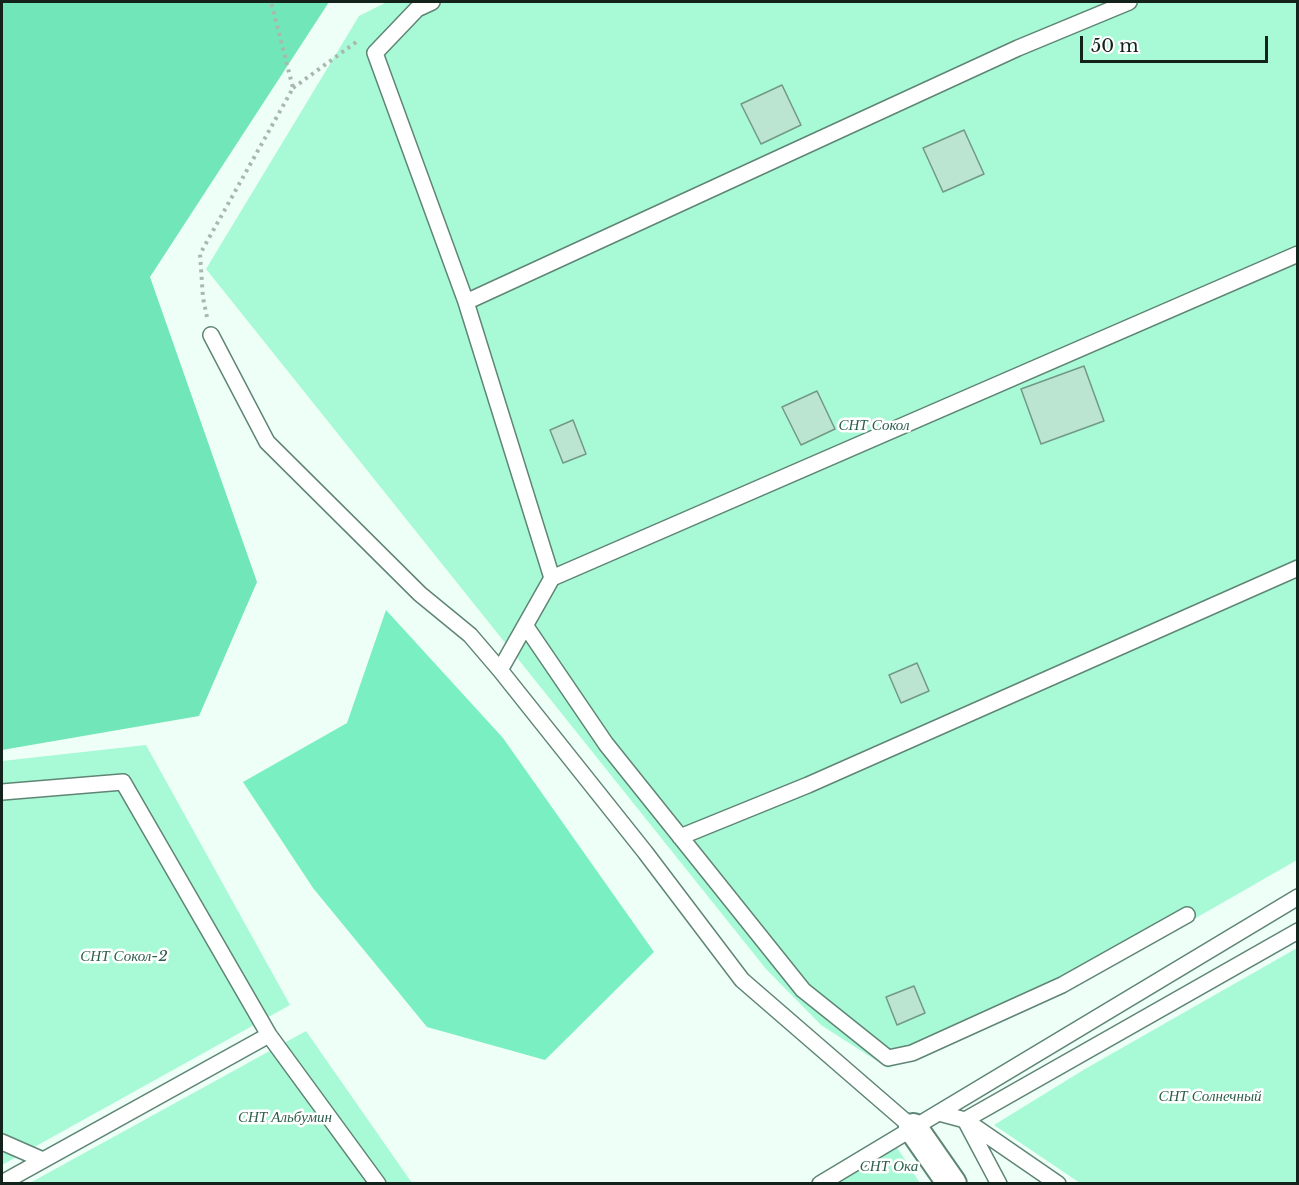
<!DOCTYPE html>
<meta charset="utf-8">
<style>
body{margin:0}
#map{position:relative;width:1299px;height:1185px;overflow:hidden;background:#eefff7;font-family:"Libre Baskerville",serif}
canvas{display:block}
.frame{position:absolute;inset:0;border:3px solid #13231c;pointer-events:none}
.scale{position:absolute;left:1080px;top:36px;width:188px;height:27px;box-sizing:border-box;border:3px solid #13231c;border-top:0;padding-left:8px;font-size:18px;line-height:21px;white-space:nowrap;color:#13231c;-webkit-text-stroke:4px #fff;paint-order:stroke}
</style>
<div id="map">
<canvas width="1299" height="1185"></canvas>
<div class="frame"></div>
<div class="scale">50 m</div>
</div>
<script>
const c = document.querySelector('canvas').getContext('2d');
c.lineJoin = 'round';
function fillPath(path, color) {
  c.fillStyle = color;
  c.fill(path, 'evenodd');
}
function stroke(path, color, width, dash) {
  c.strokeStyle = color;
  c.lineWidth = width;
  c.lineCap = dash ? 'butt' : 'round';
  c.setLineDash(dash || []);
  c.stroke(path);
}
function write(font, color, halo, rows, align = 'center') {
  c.font = font + ' "Libre Baskerville",serif';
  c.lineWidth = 5;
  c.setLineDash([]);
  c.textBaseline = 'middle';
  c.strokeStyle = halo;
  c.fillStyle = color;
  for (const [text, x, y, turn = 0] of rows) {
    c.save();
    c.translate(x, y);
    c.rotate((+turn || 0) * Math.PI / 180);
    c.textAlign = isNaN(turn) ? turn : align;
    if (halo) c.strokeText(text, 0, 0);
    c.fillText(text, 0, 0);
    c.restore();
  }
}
fillPath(new Path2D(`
 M 387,2 L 1297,2 L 1297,860 L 1072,989 L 888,1068 L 821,1025 L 766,969 L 206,269 L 359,16 Z
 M 146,745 L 290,1005 L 2,1165 L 2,761 Z
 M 1297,948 L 1297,1183 L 1080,1183 L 994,1125 L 1085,1069 Z
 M 306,1031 L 412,1183 L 28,1184 Z
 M 894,1143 L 920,1183 L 831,1184 Z`), '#a8fad7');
fillPath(new Path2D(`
 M 2,2 L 329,2 L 150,277 L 257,582 L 199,716 L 2,750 Z`), '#71e6b9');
fillPath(new Path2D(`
 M 386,610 L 503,738 L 654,952 L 545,1060 L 427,1027 L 313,888 L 243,782 L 347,723 Z`), '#7aefc2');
const building = new Path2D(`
 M 782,85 L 801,125 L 761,144 L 741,104 Z
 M 964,130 L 984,174 L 943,192 L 923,148 Z
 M 1084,366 L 1104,421 L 1041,444 L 1021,389 Z
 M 817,391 L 835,429 L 801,445 L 782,407 Z
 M 573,420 L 586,454 L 563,463 L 550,430 Z
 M 917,663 L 929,691 L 901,703 L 889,675 Z
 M 914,986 L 925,1013 L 897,1025 L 886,997 Z`);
fillPath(building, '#bbe4d1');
stroke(building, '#729887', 1.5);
const service = new Path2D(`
 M 432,2 L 417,9 L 375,53 L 466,302 L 552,578
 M 466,302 L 1018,48 L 1129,2
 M 211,335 L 267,442 L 420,594 L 470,635 L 500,670
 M 527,628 L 606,744 L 803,990 L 888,1058 L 912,1053 L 1062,985 L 1187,915
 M 2,792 L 123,782 L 269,1035 L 378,1184
 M 680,837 L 808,785 L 1298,568
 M 939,1113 L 965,1120 L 1058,1184
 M 913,1128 L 742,980 L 645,852 L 500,670 L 552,578 L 1298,254
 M 2,1142 L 43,1160
 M 2,1183 L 269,1035
 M 820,1184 L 1298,897
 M 999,1184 L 965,1120 L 1298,931`);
const minor = new Path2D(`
 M 913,1128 L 952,1184`);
stroke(service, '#5f8575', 18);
stroke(minor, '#5f8575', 32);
stroke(new Path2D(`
 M 293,88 L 359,40
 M 207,317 L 203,298 L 200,254 L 293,88 L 271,2`), '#a8b8b1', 4, [3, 4.5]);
stroke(service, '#fff', 15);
stroke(minor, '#fff', 28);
write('italic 15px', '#2d5e4b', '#fff', [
 ["СНТ Сокол",874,426],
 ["СНТ Сокол-2",124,957],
 ["СНТ Солнечный",1210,1097],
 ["СНТ Альбумин",285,1118],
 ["СНТ Ока",889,1167]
]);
</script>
